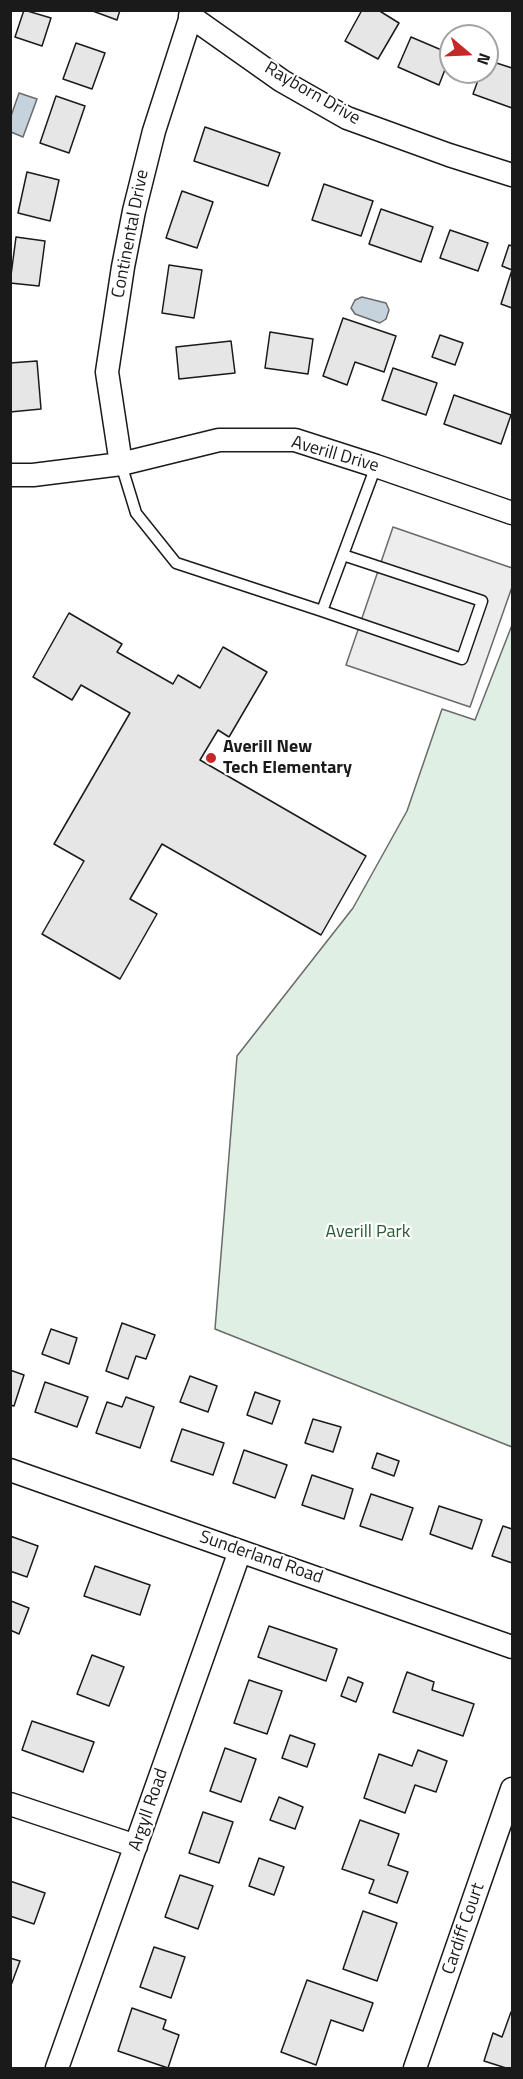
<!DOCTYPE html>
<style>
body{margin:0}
#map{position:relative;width:523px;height:2079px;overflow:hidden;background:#fff;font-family:"Titillium Web",sans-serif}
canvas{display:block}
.frame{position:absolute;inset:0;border:12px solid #1a1a1a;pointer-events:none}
.north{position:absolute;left:439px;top:24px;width:60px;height:60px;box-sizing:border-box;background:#fff;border:2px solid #a3a3a3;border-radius:50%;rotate:109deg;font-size:16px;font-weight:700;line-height:24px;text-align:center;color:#1a1a1a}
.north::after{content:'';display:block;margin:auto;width:21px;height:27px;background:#c62828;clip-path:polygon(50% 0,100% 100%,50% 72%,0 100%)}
</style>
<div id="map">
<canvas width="523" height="2079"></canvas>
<div class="frame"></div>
<div class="north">N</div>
</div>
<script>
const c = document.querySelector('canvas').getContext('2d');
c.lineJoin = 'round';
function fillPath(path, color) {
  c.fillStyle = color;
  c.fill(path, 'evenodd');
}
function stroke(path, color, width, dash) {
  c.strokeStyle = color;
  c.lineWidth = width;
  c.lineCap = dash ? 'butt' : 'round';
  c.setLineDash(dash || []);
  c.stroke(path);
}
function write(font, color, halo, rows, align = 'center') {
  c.font = font + ' "Titillium Web",sans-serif';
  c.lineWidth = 4.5;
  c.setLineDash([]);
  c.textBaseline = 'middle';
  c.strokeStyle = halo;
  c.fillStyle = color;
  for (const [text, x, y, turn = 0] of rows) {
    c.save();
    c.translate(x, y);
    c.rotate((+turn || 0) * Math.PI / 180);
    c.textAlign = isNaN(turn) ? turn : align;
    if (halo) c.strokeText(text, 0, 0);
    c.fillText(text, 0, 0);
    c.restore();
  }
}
const green = new Path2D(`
 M 512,625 L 512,1447 L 215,1329 L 237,1056 L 353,908 L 407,811 L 442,709 L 475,720 Z`);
fillPath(green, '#e0efe3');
stroke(green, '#6a6a6a', 1.5);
const parking = new Path2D(`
 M 393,527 L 512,568 L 512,587 L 470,707 L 346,665 Z`);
fillPath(parking, '#ededed');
stroke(parking, '#6a6a6a', 1.5);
const water = new Path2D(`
 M 19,93 L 37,99 L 23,137 L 11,132 L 11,116 Z
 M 362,297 L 386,303 L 389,310 L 386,319 L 380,323 L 355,314 L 351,308 L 355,300 Z`);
fillPath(water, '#c6d2dc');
stroke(water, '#6a6a6a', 1.5);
const building = new Path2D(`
 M 24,10 L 51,18 L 42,46 L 15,37 Z
 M 90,10 L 120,10 L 117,20 Z
 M 362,10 L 378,10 L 399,23 L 378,59 L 345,41 Z
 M 411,37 L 451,54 L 439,85 L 398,67 Z
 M 76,43 L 105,53 L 92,89 L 63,79 Z
 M 487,60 L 512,68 L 512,108 L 473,94 L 481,72 L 487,72 Z
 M 56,96 L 85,106 L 69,153 L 40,143 Z
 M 205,127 L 280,153 L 268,186 L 194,161 Z
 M 27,172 L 59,180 L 50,221 L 18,213 Z
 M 324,184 L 373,201 L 361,236 L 312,220 Z
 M 182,191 L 213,202 L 197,248 L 166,238 Z
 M 381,209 L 433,227 L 421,262 L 369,244 Z
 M 450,230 L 488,243 L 478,271 L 440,258 Z
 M 16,237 L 45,241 L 39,286 L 10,283 Z
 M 509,245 L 512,246 L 512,270 L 502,266 Z
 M 169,265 L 202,270 L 194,318 L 162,313 Z
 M 512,270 L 512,308 L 501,304 Z
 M 343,318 L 396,336 L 384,372 L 355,362 L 347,385 L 323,376 Z
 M 270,332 L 313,339 L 308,374 L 265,368 Z
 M 440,335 L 463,343 L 455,365 L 432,357 Z
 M 231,341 L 235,373 L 179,379 L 176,347 Z
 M 37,361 L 41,409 L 10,412 L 10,363 Z
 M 393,368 L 437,383 L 426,415 L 382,400 Z
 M 454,395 L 511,415 L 501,444 L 444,424 Z
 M 69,613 L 122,644 L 117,652 L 173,684 L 178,675 L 200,688 L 223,647 L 267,672 L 229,737 L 218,730 L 200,760 L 366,856 L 321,935 L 162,844 L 130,899 L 157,914 L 120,979 L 42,934 L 84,861 L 54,844 L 130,713 L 81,685 L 72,700 L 33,677 Z
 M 122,1323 L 155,1335 L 146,1359 L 136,1356 L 128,1379 L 106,1371 Z
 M 51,1329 L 77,1338 L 69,1364 L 42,1354 Z
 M 10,1370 L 24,1375 L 14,1406 L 10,1405 Z
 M 190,1376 L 217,1386 L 208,1412 L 180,1402 Z
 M 45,1382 L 88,1397 L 77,1427 L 35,1412 Z
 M 255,1392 L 280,1401 L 272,1424 L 247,1415 Z
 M 126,1397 L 154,1407 L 140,1448 L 96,1433 L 107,1402 L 122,1407 Z
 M 313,1419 L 341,1427 L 333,1452 L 305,1443 Z
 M 182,1429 L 224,1443 L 213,1475 L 171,1461 Z
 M 244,1450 L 287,1465 L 275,1498 L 233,1483 Z
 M 377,1453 L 399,1461 L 394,1476 L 372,1468 Z
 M 312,1475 L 353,1489 L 344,1519 L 302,1505 Z
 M 371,1494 L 413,1508 L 402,1540 L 360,1526 Z
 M 439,1506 L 482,1520 L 472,1549 L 430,1534 Z
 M 503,1526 L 512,1529 L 512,1563 L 492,1556 Z
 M 10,1536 L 38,1546 L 27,1577 L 10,1571 Z
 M 95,1566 L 150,1585 L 140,1615 L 84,1596 Z
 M 11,1601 L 29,1608 L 19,1634 L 10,1630 Z
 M 269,1626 L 337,1649 L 326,1681 L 258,1657 Z
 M 92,1655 L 124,1667 L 109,1706 L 77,1694 Z
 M 407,1672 L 434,1682 L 432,1690 L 474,1704 L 463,1736 L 393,1712 Z
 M 348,1677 L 363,1683 L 356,1702 L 341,1696 Z
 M 249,1680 L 282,1691 L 267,1734 L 234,1723 Z
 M 32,1721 L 94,1742 L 83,1772 L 22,1750 Z
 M 290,1735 L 315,1744 L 307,1767 L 282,1758 Z
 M 225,1748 L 256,1759 L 241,1802 L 210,1791 Z
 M 418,1750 L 447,1761 L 436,1792 L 415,1785 L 405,1813 L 364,1798 L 379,1754 L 412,1766 Z
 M 279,1797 L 303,1807 L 295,1829 L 270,1820 Z
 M 203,1812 L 233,1822 L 219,1863 L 189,1853 Z
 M 360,1820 L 399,1834 L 388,1865 L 408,1872 L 397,1903 L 369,1893 L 374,1880 L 342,1869 Z
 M 259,1858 L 284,1867 L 274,1895 L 249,1886 Z
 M 180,1875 L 213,1886 L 198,1929 L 165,1917 Z
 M 10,1881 L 45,1893 L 34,1924 L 10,1916 Z
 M 363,1911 L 397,1923 L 377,1981 L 343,1969 Z
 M 154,1947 L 185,1957 L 171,1998 L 140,1987 Z
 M 10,1958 L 20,1961 L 10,1988 Z
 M 307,1980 L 373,2003 L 363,2031 L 331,2020 L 316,2065 L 281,2052 Z
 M 132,2008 L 166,2020 L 163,2029 L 179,2035 L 168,2068 L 118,2051 Z
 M 511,2012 L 512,2012 L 512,2068 L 506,2068 L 484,2061 L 493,2033 L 502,2037 Z`);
fillPath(building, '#e6e6e6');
stroke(building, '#1a1a1a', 1.5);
const service = new Path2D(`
 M 121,464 L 136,513 L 176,563 L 322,611 L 376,466
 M 322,611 L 462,659 L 482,601 L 343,555`);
const minor = new Path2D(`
 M 190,16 L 282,81 L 347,118 L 449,155 L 512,175
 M 121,464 L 107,372 L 123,267 L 134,211 L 154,131 L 193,10
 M 10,475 L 33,475 L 121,464 L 219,440 L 295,440 L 376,466 L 512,513
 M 10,1470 L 512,1647
 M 10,1804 L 136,1846
 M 57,2068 L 240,1551
 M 415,2068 L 512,1789`);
stroke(service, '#1a1a1a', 13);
stroke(minor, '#1a1a1a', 25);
stroke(service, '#fff', 10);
stroke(minor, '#fff', 22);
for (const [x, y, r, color] of [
 [211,758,6,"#c62828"]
]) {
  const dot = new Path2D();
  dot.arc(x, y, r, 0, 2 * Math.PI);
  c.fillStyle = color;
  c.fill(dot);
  stroke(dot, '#fff', 2);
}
write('18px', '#1a1a1a', '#fff', [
 ["Rayborn Drive",312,94,30],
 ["Continental Drive",131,234,-79],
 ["Averill Drive",335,455,16],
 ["Sunderland Road",261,1558,19],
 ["Argyll Road",149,1810,-71],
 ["Cardiff Court",464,1929,-71]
]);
write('bold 18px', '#1a1a1a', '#fff', [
 ["Averill New",223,748],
 ["Tech Elementary",223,769]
], 'left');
write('18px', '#2b5a34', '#fff', [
 ["Averill Park",368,1233]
]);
</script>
